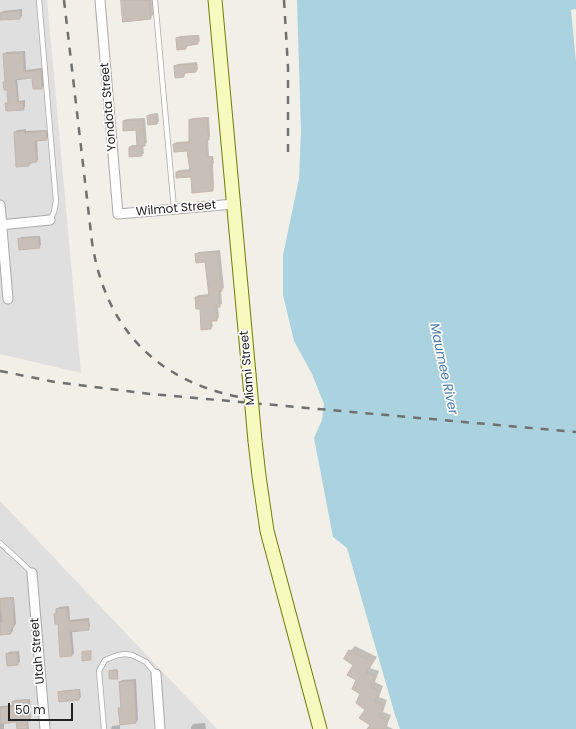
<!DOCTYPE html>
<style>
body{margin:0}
#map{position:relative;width:576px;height:729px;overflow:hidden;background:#f2efe9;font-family:Poppins,sans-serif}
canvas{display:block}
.scale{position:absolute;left:8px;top:703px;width:65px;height:18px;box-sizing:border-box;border:2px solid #222;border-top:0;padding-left:5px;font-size:12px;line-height:14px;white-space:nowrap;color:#222;-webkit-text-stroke:3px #fff;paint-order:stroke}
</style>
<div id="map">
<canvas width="576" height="729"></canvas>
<div class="scale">50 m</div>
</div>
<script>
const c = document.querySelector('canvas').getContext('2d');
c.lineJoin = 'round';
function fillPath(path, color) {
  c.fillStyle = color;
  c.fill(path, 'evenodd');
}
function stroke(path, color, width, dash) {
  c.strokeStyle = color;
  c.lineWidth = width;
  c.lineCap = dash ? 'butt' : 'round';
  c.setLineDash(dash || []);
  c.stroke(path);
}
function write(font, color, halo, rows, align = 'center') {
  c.font = font + ' Poppins,sans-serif';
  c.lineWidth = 3.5;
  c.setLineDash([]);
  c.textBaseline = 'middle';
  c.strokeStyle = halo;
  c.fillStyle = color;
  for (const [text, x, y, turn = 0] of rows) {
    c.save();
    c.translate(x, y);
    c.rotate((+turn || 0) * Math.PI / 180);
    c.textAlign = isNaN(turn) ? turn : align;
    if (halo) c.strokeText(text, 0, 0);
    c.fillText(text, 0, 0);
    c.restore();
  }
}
fillPath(new Path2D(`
 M 0,0 L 47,0 L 81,373 L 0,354 Z
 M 0,501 L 217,729 L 0,729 Z`), '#e0dfdf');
fillPath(new Path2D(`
 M 297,0 L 576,0 L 576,9 L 571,10 L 576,62 L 576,729 L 400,729 L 395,715 L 347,548 L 333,537 L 314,438 L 322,420 L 324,404 L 312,374 L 294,341 L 283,295 L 283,255 L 299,179 L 301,132 Z`), '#aad3df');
fillPath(new Path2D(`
 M 122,0 L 154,0 L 155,13 L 150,18 Z
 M 22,9 L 22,16 L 20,18 L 1,13 L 3,11 Z
 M 199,35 L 200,41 L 197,43 L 188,44 L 186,48 L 177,39 L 180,36 Z
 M 25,51 L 26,70 L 42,68 L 44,86 L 42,88 L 34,88 L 33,77 L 17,78 L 19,101 L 25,100 L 25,107 L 23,109 L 6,104 L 8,102 L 8,89 L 4,83 L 6,81 L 4,54 L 6,52 Z
 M 197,62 L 198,69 L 196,71 L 186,72 L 184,76 L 175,66 L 177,64 Z
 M 158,113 L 159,121 L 157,124 L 149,124 L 148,116 L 150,114 Z
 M 209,117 L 210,137 L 208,139 L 209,156 L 213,156 L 214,163 L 213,164 L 214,188 L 212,190 L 192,176 L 177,172 L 179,170 L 191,169 L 188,150 L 174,144 L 176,142 L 190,141 L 190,120 L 192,118 Z
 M 145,118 L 147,143 L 143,145 L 144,153 L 141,155 L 130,147 L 132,145 L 138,145 L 136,129 L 124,121 L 126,119 Z
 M 26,129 L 26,131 L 48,130 L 48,137 L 46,139 L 37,139 L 38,160 L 28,165 L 15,132 L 17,130 Z
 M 40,236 L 41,245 L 39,247 L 19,240 L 21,237 Z
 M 220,250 L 224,288 L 221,290 L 222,304 L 218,306 L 219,317 L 217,320 L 212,320 L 213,326 L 211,328 L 196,298 L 198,295 L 210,294 L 206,261 L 196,255 L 198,252 Z
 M 14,597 L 16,624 L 13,627 L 13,631 L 11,633 L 0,634 L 0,598 Z
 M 69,606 L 70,620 L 89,618 L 90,627 L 88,629 L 72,631 L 74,653 L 72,655 L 61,656 L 59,623 L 55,614 L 59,607 Z
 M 355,646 L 377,657 L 370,668 L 379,671 L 375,682 L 383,686 L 379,697 L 387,700 L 383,712 L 391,715 L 387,726 L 393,729 L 368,729 L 371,724 L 350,651 Z
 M 19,651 L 20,661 L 18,664 L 7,654 L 9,652 Z
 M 111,670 L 118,670 L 118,678 L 110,671 Z
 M 136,679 L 138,720 L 136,722 L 119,709 L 122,706 L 120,682 L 122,680 Z
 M 80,689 L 81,697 L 79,699 L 60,701 L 59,693 L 61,691 Z
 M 30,699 L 31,718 L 28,720 L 29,729 L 18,729 L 17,721 L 4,722 L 4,729 L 0,729 L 0,706 L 14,705 L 13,702 L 15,700 Z
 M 205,723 L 206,729 L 191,729 L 191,727 L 193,724 Z
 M 120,725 L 120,729 L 111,729 L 112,726 Z`), '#0003');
const building = new Path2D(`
 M 121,0 L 149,0 L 151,19 L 123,22 Z
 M 20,11 L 20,19 L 0,20 L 0,13 Z
 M 197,36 L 198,44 L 186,46 L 186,49 L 177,50 L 176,38 Z
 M 23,53 L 24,72 L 41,70 L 42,89 L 33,89 L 32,78 L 15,80 L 18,102 L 23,102 L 24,110 L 6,111 L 5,103 L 8,103 L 7,90 L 4,90 L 3,82 L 5,82 L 3,54 Z
 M 196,64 L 196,72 L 184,73 L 184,77 L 175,78 L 174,66 Z
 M 156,115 L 157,124 L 148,125 L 147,116 Z
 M 207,118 L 209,140 L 206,140 L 207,157 L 212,157 L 212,166 L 211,166 L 213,191 L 192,193 L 191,177 L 176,178 L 176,172 L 190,171 L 187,151 L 174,152 L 173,144 L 189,143 L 189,120 Z
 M 143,120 L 145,146 L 141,146 L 142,156 L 129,157 L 129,147 L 137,146 L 136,130 L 123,131 L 123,121 Z
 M 24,131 L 24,133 L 46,131 L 47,140 L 35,141 L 37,162 L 29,163 L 29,166 L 16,167 L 14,132 Z
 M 38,237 L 40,248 L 19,250 L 18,239 Z
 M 218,252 L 222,291 L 219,291 L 220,307 L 216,307 L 217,321 L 210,321 L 211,329 L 201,330 L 200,309 L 196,309 L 195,297 L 209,296 L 205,262 L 196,263 L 195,254 Z
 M 13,598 L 14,627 L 11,628 L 11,634 L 0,635 L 0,623 L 2,622 L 0,599 Z
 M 67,608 L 69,622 L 88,620 L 89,630 L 70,632 L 72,656 L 60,657 L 58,624 L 55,624 L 54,614 L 56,614 L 56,609 Z
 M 349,650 L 373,662 L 366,672 L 375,676 L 370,687 L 379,691 L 374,702 L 383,705 L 379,717 L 387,720 L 384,729 L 367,729 L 370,725 L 359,718 L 365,710 L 356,703 L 360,694 L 352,689 L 356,680 L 347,675 L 353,665 L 344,659 Z
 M 91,651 L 91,660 L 82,661 L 82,652 Z
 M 17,653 L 18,665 L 7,666 L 6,654 Z
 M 117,670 L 118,679 L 109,679 L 109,671 Z
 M 134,681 L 136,723 L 120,725 L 118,708 L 121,708 L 119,682 Z
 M 79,690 L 79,700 L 59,702 L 58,692 Z
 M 28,700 L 30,721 L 27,721 L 27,729 L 17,729 L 16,722 L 0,724 L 0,708 L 13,707 L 12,702 Z`);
fillPath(building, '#c7bfb8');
stroke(building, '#c4b6ab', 1);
const lane = new Path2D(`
 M 39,0 L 56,201 L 54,212 L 50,220
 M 155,0 L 174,209
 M 0,543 L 23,564 L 32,573
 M 104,729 L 99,671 L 105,660 L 118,655 L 125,654 L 132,655 L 146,662 L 156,674`);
const street = new Path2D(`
 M 100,0 L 118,214 L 234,204
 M 0,205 L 8,299
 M 0,225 L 50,220
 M 32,573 L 45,729
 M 156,674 L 160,729`);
const secondary = new Path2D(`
 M 215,0 L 249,374
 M 255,441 L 259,476 L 267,531 L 320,729`);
stroke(lane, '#a9a9a9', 6);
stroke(street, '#a9a9a9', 11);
stroke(secondary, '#707d05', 15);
stroke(lane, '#fff', 4.5);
stroke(street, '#fff', 9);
stroke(secondary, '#f7fabf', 13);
stroke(new Path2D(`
 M 64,0 L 92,242 C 105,327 155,380 239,397
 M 284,0 L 288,67 L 288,155
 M 0,371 L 55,382 L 151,394 L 576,432`), '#707070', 2.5, [8, 8]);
const secondaryBridge = new Path2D(`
 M 249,374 L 255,441`);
stroke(secondaryBridge, '#707d05', 15, []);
stroke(secondaryBridge, '#f7fabf', 13);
write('12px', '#222', '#fff', [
 ["Yondota Street",109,107,-95],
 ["Wilmot Street",176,209,-5],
 ["Miami Street",248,368,-95],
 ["Utah Street",38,651,-95]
]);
write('italic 13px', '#4a7aab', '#fff', [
 ["Maumee River",443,369,78]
]);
</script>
